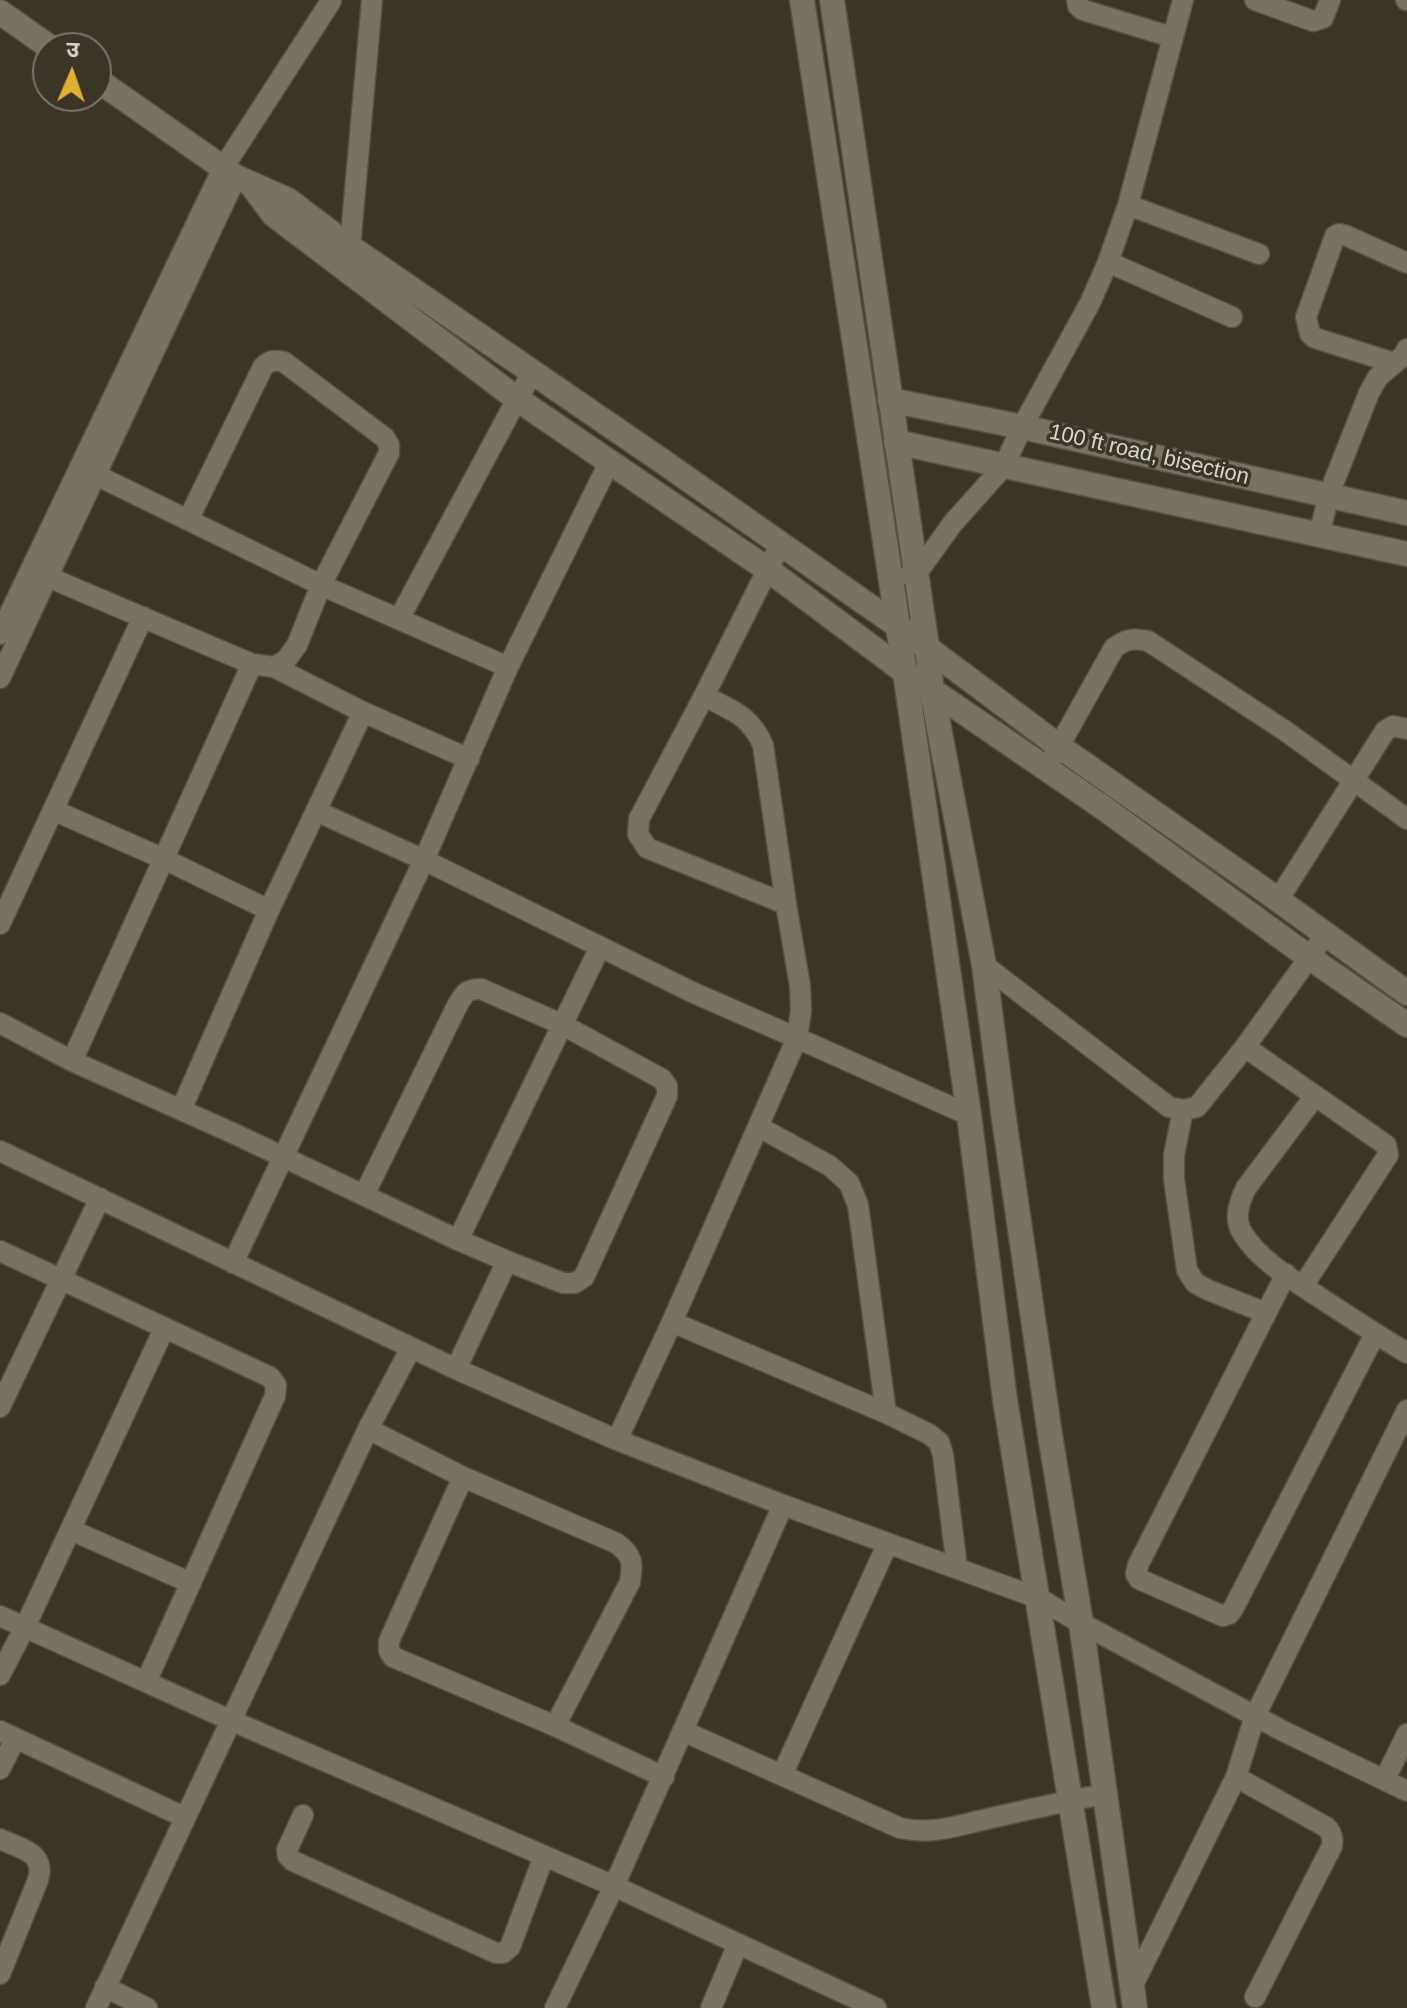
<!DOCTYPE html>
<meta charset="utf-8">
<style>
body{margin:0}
#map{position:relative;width:1407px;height:2008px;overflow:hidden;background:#3a3527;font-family:Helvetica,"Noto Sans Devanagari",sans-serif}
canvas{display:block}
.north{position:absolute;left:32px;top:32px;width:80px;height:80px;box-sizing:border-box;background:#3a3527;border:2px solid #797569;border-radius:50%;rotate:2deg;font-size:22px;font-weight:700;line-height:32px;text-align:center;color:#d8d5cc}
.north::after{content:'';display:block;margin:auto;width:28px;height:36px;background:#dfb034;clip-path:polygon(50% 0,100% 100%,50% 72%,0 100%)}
</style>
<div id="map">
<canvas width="1407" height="2008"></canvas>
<div class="north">उ</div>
</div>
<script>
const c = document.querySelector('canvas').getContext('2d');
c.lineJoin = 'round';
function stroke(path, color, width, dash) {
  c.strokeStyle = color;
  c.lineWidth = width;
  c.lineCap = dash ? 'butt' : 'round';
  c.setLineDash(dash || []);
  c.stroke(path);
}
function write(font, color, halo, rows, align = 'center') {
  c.font = font + ' Helvetica,sans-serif';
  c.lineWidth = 7;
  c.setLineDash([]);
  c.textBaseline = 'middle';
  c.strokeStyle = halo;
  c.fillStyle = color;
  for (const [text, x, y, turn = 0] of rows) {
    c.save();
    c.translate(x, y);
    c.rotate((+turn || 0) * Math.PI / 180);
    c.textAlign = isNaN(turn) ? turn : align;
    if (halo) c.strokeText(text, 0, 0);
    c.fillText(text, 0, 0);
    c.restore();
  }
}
const street = new Path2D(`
 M 1077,0 L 1078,6 L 1083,10 L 1172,37
 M 1255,0 L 1313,21 L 1323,18 L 1330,0
 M 1406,0 L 1407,0
 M 1128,205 L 1259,254
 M 350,247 L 372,0
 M 1108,262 L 1232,317
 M 1394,363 L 1315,338 L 1310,334 L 1306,317 L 1335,236 L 1339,234 L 1347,236 L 1407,263
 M 96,475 L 321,585 L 508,667
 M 1319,536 L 1329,494 L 1369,393 L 1378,377 L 1404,355 L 1407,349
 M 780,545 L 704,696 L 639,819 L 638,834 L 647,848 L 786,904
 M 909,575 L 917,573 L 953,523 L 1004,466 L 1022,427 L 1090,303 L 1108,262 L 1128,205 L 1183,0
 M 48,577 L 252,664
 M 399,619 L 517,399 L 532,374
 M 0,634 L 223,168 L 331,1
 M 274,667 L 363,712 L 469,759
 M 0,678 L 236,177
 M 1053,757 L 1114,648 C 1126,639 1133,638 1148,641 L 1284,730 L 1407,819
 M 53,810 L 164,859 L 269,910
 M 316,811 L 424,860 L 694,993 L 797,1038 L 801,1011 L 800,986 L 786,904 L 763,745 C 750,715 731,710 704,696
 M 1278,900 L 1385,731 L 1393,726 L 1407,729
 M 0,924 L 143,617
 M 984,965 L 1169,1107 L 1183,1110 L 1197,1107 L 1245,1047 L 1326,934
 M 0,1023 L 72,1061 L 237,1135 L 458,1240
 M 1245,1047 L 1386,1145 L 1388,1155 L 1303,1286
 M 72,1061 L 252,664 L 274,667 L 286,660 L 297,645 L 321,585 L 389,453 L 389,445 L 385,438 L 284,362 C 275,360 270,360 263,367 L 188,520
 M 1315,1096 L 1246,1188 C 1239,1203 1233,1219 1243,1234 C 1260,1261 1293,1280 1319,1297 C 1348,1316 1377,1335 1407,1353
 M 181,1110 L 269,910 L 363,712
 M 1183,1110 L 1174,1155 L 1174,1179 L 1187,1270 L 1195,1283 L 1208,1290 L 1266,1313
 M 759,1127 L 830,1166 L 849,1183 L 858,1205 L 886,1413
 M 0,1151 L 456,1369 L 617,1440 L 783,1505 L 1038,1598 L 1081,1623 L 1283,1731 L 1407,1791
 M 364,1195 L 457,1006 C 465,993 466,989 481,989 L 561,1024 L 662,1079 L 667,1086 L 667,1096 L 584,1277 L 575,1283 L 563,1283 L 507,1261
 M 0,1251 L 270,1377 L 276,1385 L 275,1396 L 146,1682
 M 233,1263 L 424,860 L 508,667 L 609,463
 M 1286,1274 L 1138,1565 L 1136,1574 L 1139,1579 L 1223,1616 L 1229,1614 L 1233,1609 L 1375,1334
 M 672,1322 L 886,1413 L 929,1434 L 939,1442 L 943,1455 L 957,1568
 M 456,1369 L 507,1261 L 458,1240 L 600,947
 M 0,1407 L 100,1198
 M 368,1429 L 463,1477 L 616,1543 C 633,1555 633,1563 630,1582 L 555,1726
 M 617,1440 L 672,1322 L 797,1038 L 969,1115
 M 463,1477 L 389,1641 L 389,1651 L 393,1657 L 555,1726 L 664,1777
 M 71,1530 L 191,1583
 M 0,1616 L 230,1720 L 614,1886 L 876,2008
 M 0,1675 L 25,1627 L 164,1329
 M 0,1731 L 184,1817
 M 683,1731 L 900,1828 C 932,1835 956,1826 987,1819 C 1026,1810 1066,1801 1105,1794
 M 0,1769 L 15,1739
 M 782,1775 L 888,1543
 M 1236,1777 L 1326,1827 C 1332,1832 1333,1839 1332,1846 L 1255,1997
 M 1385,1779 L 1407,1734
 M 303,1815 L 287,1850 L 288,1856 L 293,1861 L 496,1953 L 503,1953 L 510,1947 L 544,1856
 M 0,1839 C 21,1849 46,1852 38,1880 L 0,1974
 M 105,1987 L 147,2008
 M 1132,1987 L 1236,1777 L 1255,1716 L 1407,1410
 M 96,2008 L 368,1429 L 411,1348
 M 555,2008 L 614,1886 L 783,1505
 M 711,2008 L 738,1944`);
const secondary = new Path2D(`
 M 802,0 L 905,672 L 969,1115 L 1005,1400 L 1104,2008
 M 832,0 L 927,647 L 932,691 L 984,965 L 1004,1119 L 1050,1435 L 1081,1623 L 1135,2008
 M 0,12 L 51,48
 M 96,79 L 236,177 L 288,200 L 350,247 L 662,461 L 898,626 L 1060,747 L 1263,889 L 1407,993
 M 253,187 L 274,215 L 517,399 L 767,569 L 905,672 L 1101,806 L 1310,958 L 1407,1025
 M 890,400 L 1022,427 L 1407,513
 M 896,442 L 1407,554`);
stroke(street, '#545144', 23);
stroke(secondary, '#545144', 27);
stroke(street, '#777261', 20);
stroke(secondary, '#777261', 24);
write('22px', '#d8d5cc', '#3a3527', [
 ["100 ft road, bisection",1149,455,13]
]);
</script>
